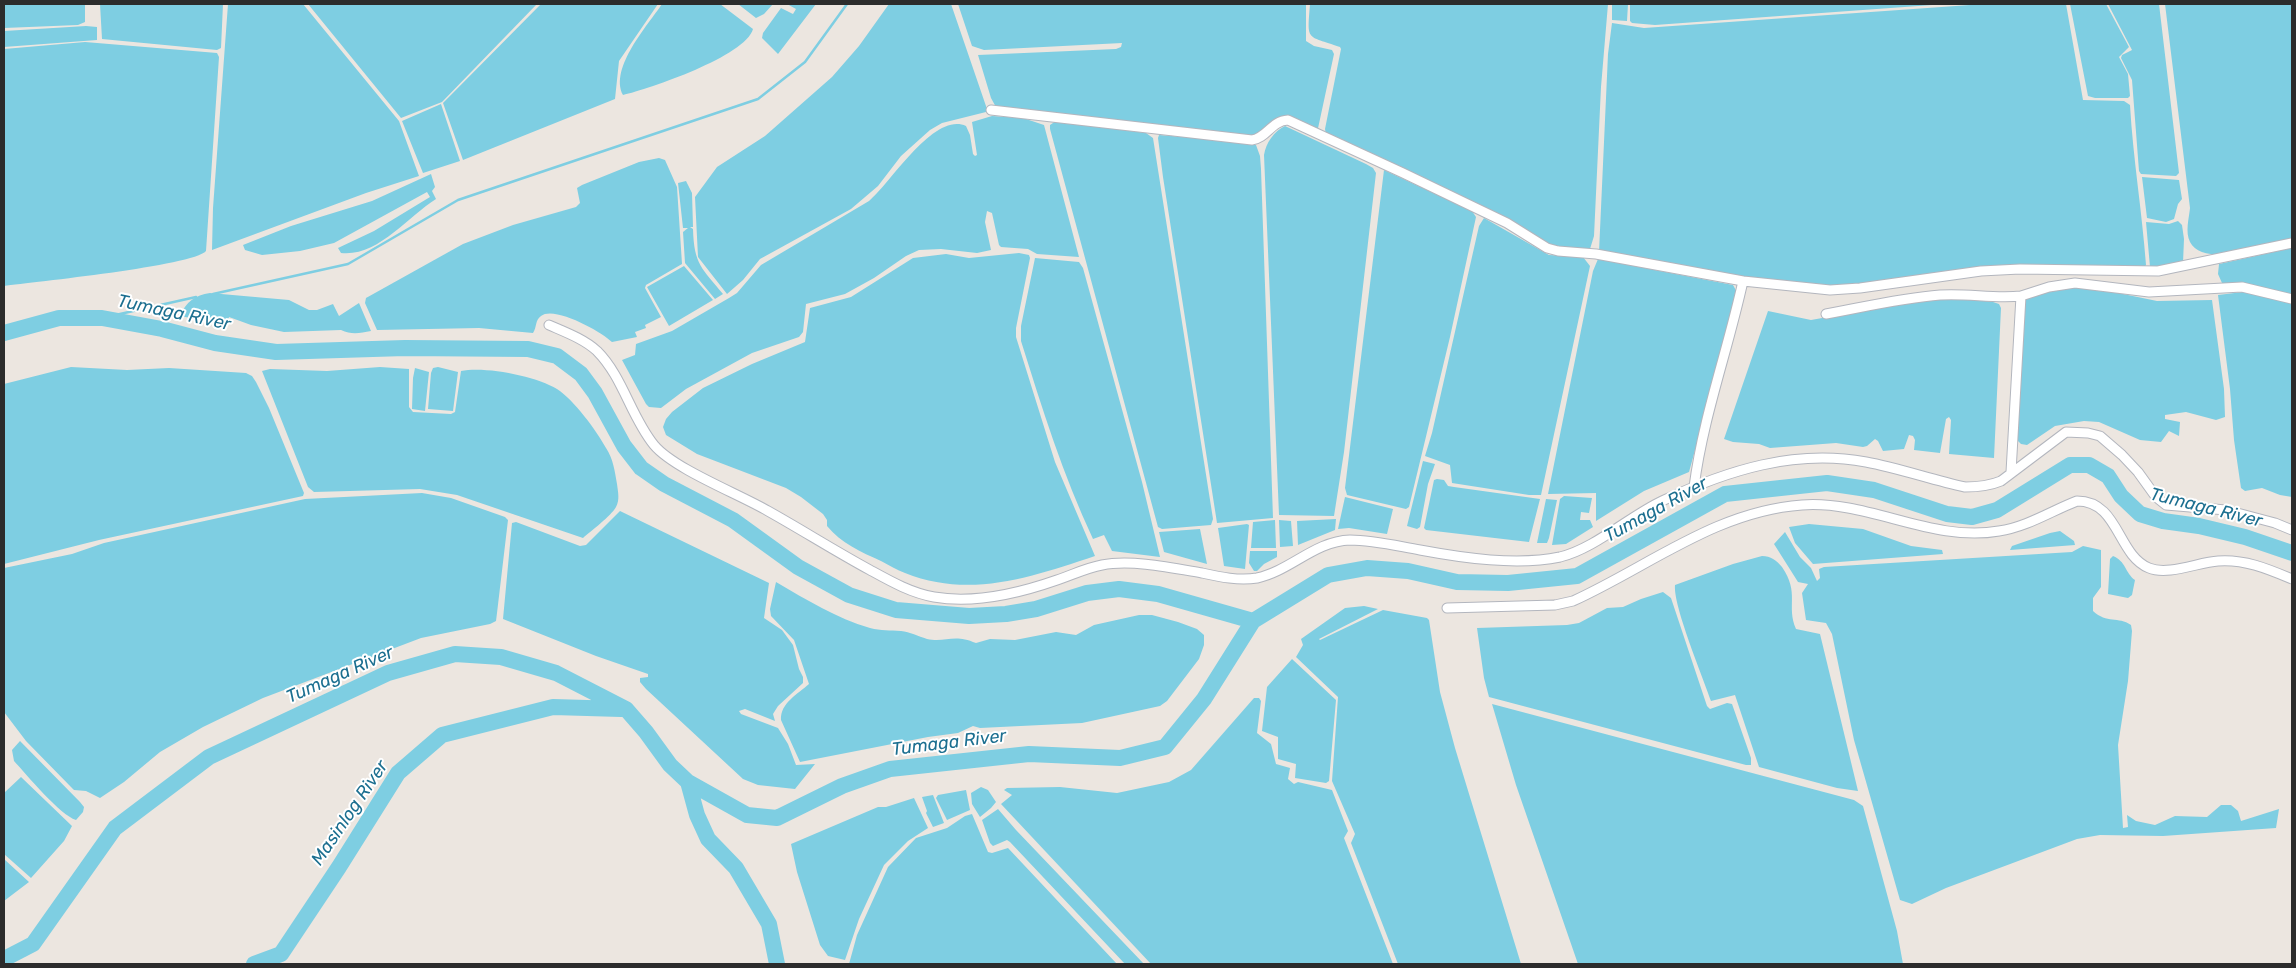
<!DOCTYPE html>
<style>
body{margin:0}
#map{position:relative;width:2296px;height:968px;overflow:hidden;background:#ece6e0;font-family:Rubik,sans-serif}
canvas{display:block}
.frame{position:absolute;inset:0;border:5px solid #2c2c2c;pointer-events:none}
</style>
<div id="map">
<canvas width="2296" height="968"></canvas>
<div class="frame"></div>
</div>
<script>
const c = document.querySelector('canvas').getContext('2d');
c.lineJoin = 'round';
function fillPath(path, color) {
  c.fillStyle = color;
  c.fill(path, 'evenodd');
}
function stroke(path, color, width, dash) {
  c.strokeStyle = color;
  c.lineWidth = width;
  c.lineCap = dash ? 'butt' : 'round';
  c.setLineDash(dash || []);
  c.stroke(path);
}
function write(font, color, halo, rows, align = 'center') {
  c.font = font + ' Rubik,sans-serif';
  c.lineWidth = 4;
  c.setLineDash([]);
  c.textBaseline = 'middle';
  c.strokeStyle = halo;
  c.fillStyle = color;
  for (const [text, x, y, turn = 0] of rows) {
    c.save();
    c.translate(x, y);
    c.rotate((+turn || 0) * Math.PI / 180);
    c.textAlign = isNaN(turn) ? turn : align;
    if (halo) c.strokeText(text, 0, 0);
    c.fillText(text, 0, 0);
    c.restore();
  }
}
fillPath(new Path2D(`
 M 4,4 L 85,4 L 85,22 L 78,25 L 4,28 Z
 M 100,4 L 223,4 L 221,48 L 217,50 L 102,39 Z
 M 228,4 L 303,4 L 399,121 L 419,176 L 366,193 L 212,250 L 213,208 Z
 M 308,4 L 537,4 L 442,102 L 401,118 Z
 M 541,4 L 658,4 L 619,61 L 615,99 L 463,160 L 443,103 Z
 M 662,4 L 720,4 L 753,29 C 746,56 649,89 623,95 C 609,68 648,25 662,4 Z
 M 738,4 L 773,4 L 764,14 L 756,18 Z
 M 787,4 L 816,4 L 778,54 L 762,38 L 763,33 L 781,8 L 793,14 L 796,9 Z
 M 889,4 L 951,4 L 987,109 L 986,112 L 942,123 L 930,130 L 901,156 L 878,186 L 851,209 L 760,259 L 743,280 L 727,294 L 698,257 L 695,197 L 717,167 L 765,136 L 832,77 L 859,46 Z
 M 958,4 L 1306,4 L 1306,41 L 1314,46 L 1332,50 L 1334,54 L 1317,133 L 1287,118 L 1281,116 L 1252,138 L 997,109 L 991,98 L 978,55 L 1116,49 L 1121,47 L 1122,43 L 984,50 L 972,46 Z
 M 1310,4 L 1608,4 L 1601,87 L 1594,236 L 1590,249 L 1562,251 L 1326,135 L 1325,129 L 1341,49 L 1340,47 C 1306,35 1307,42 1310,4 Z
 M 1612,4 L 1628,4 L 1627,21 L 1612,20 Z
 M 1630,4 L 1946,4 L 1655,25 L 1632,23 L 1630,21 Z
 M 1984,4 L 2066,4 L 2083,100 L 2124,101 L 2130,105 C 2133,158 2142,211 2146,265 L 2144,268 L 2045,268 L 1878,287 L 1806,288 L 1599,252 L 1608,54 L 1612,23 L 1644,28 Z
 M 2070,4 L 2106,4 L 2129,47 L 2119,57 L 2128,74 L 2130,96 L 2128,98 L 2095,98 L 2088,96 Z
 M 2108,4 L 2159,4 L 2179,173 L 2176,176 L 2141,174 L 2139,171 L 2132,80 L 2121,58 L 2122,55 L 2132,50 Z
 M 2165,4 L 2292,4 L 2292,242 C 2269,247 2203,268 2190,242 C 2185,232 2189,218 2190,208 Z
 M 86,26 L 97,27 L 97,40 L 4,47 L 4,31 Z
 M 85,42 L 217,53 L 219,57 L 206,251 C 193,266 33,282 4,286 L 4,49 Z
 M 441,104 L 460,161 L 423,173 L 402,121 Z
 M 992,116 L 1023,118 L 1044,125 L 1079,257 L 1037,254 L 1028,249 L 1001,247 L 999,245 L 992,213 L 987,211 L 985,222 L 991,250 L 977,253 L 941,249 L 919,250 L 906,256 L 874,278 L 845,294 L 806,304 L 803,332 L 799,337 L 752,353 L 686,389 L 661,408 L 649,407 L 646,404 L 622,360 L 635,355 L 636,344 L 672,331 L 729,298 L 737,293 L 761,265 L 869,201 C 890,184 934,111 966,126 L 970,135 L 973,154 L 975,156 L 977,155 L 972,122 Z
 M 1056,121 L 1146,133 L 1153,138 L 1213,519 L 1211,525 L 1162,529 L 1158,527 L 1050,129 L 1050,125 Z
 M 1285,126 L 1366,164 L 1373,168 L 1376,173 L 1344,452 L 1334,516 L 1279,515 L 1264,155 C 1266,143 1274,131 1285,126 Z
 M 1159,135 L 1233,141 L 1256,145 L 1260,156 L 1261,169 L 1273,518 L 1217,523 L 1163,177 L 1158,138 Z
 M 659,158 L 665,160 L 677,187 L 682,264 L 646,285 L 645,288 L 661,317 L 645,325 L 646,328 L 635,332 L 637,337 L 612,342 C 602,332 554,305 541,316 C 535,320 537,327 533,333 L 479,328 L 377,330 L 365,303 L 366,298 L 463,244 L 513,225 L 576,207 L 580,203 L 577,188 L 582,185 L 639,162 Z
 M 1384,170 L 1472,211 L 1476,217 L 1450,337 L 1409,507 L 1406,509 L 1347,495 L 1345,488 Z
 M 431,174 L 435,187 L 432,191 L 436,199 C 407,217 378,257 341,253 L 338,248 L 374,231 L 430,197 L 427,192 L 334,243 L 300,251 L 262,255 L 245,250 L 243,245 L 291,226 L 372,201 Z
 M 2142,177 L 2179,180 L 2182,199 L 2178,204 L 2174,219 L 2166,222 L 2147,218 Z
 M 686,181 L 692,193 L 693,227 L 690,227 L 693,229 C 694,265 702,268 723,294 L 715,299 L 685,263 L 683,232 L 688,228 L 683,228 L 678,183 Z
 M 1484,218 L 1549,255 L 1583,257 L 1590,266 L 1541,495 L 1529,495 L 1452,483 L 1450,465 L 1425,456 L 1432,433 L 1479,226 Z
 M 2178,221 L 2182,225 L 2184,239 L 2183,263 L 2150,267 L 2146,222 L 2169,224 Z
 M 2292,248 L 2292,296 L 2230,286 L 2222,283 L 2218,274 L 2219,264 Z
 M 946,254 L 969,258 L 1019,253 L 1029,255 L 1030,258 L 1016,328 L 1016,337 L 1055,462 L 1095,556 C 1032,577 970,599 905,573 C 897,570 889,565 881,561 C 861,552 841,543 827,526 L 827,520 L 823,514 L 801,497 L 786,488 L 697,454 L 666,435 L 663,427 L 666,419 L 672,412 L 703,388 L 752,364 L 805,342 L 810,308 L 851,297 L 913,258 Z
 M 1035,258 L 1079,262 L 1083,268 L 1142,482 L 1160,557 L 1112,551 L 1104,535 L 1093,539 C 1063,475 1042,408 1021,341 L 1021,326 Z
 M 1598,259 L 1733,285 L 1738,294 L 1689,472 L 1644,491 L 1596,521 L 1596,493 L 1548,494 L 1593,271 Z
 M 684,266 L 713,300 L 669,326 L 647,287 Z
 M 2060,287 L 2094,288 L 2157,301 L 2212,300 L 2224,389 L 2225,417 L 2216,420 L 2186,412 L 2165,415 L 2165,419 L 2180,422 L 2179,436 L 2169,431 L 2161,442 L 2140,440 L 2099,422 L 2084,421 L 2055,426 L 2027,445 L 2021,444 L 2017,440 L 2022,301 Z
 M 2251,291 L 2292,302 L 2292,497 L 2280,495 L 2262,488 L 2245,491 L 2241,488 L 2234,440 L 2230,389 L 2218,295 Z
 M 210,293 L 289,300 L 309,310 L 317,310 L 333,304 L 339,316 L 359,303 L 371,331 C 360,333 352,335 341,330 L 284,332 L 251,325 L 229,317 L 227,325 L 180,316 C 186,302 195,295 210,293 Z
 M 1952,297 L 1993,302 L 1999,304 L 2001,308 L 1994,458 L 1949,454 L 1951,420 L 1949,417 L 1946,419 L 1940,453 L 1914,450 L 1915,440 L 1913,436 L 1909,435 L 1904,449 L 1883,451 L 1878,441 L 1875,439 L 1867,446 L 1863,447 L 1836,443 L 1770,448 L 1759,444 L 1733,442 L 1724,439 L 1768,311 L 1811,320 L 1907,303 Z
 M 71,367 L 127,370 L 169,368 L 246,373 L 252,376 L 256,382 L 269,408 L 304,493 L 303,496 L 99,540 L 4,564 L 4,384 Z
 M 380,367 L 409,369 L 409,407 L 413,412 L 451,414 L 455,412 L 461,371 C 485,366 536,376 557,389 C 574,400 596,430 606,448 C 613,458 615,472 617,484 C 618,492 620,500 616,507 C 611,516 591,531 583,538 L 457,495 L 420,489 L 314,492 L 308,487 L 262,371 L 270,369 L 327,371 Z
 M 438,367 L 458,372 L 453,411 L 428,409 L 431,373 L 433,368 Z
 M 415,368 L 429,372 L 425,411 L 412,409 L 413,378 Z
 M 1423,461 L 1435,464 L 1428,484 L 1420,527 L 1417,529 L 1407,526 Z
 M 1437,479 L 1444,480 L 1448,486 L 1454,487 L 1540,499 L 1529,542 L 1426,530 L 1424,528 L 1434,480 Z
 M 422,493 L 451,498 L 505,517 L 508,520 L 497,613 L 496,621 L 490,624 L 421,638 L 263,698 L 203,727 L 160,752 L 124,782 L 100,798 L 86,791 L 74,790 L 71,787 L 26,741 L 4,712 L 4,568 L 72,554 L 104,543 L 305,499 Z
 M 1564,496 L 1592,498 L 1589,513 L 1581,512 L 1580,520 L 1590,520 L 1593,527 L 1566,544 L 1552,545 L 1560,499 Z
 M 1345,497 L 1393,509 L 1387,534 L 1349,528 L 1338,529 Z
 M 1546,499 L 1557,500 L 1549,538 L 1547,543 L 1537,543 Z
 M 620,511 L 769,583 L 764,618 L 782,630 L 793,645 L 799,669 L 803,677 L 803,683 L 778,706 L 773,714 L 775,721 L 745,709 L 739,711 L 741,714 L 778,728 L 788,744 L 796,765 L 815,764 L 795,789 L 758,785 L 743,779 L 646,689 L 640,682 L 640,678 L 648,677 L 648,674 L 596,656 L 503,619 L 512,523 L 516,522 L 580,546 L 586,545 Z
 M 1336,519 L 1335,530 L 1298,545 L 1297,521 Z
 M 1275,520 L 1276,548 L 1251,548 L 1253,522 Z
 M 1279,520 L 1291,521 L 1293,546 L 1280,547 Z
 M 1247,524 L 1249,525 L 1245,569 L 1224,566 L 1218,528 Z
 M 1809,524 L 1863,529 L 1911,546 L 1942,550 L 1943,554 L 1813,564 L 1795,543 L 1789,527 Z
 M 1200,529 L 1207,564 L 1164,552 L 1159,532 Z
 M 2060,531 L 2074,541 L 2075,545 L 2010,550 L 2012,546 L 2050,533 Z
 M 1785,532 L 1800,557 L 1811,568 L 1817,581 L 1820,578 L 1819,569 L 1824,567 L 2072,552 L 2083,546 L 2101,550 L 2101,587 L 2093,598 L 2093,611 C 2107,624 2118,616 2131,625 L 2132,631 L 2128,681 L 2118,745 L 2123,828 L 2128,827 L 2127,815 L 2136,821 L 2155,825 L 2175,816 L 2207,817 L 2221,805 L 2231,805 L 2238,811 L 2241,821 L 2279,809 L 2276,828 L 2163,836 L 2100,835 L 2077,839 L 1946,888 L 1912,904 L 1900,900 L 1854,740 L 1832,634 L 1826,623 L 1806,620 L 1802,593 L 1808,584 L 1798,582 L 1774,544 Z
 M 1250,551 L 1277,551 L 1277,557 L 1264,564 L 1257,571 L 1254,571 L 1249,563 Z
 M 1762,556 C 1771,556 1776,560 1782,567 C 1800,593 1786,606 1796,629 L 1820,634 L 1858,791 L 1837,788 L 1759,767 L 1735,695 L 1711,701 C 1703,677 1673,606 1675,585 L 1733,564 Z
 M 2113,556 C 2126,561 2125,573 2135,580 L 2132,595 L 2128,598 L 2108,594 L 2110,559 Z
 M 776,582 C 807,600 836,618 870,628 C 881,631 890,630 901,631 C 910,632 918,636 927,639 C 946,643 953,633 976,643 L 990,639 L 1015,640 L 1056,632 L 1076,635 L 1094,625 L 1139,615 L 1152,615 L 1178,622 L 1197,629 L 1204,635 L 1204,645 L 1199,659 L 1167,701 L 1160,706 L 1082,723 L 980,728 L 973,726 L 958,733 L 928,737 L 800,762 L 781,720 C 780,703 798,694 809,684 L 794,640 L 771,616 L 770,609 Z
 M 1663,592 L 1671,598 L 1707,706 L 1710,709 L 1727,703 L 1732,704 L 1751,758 L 1751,765 L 1746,765 L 1489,697 L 1484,678 L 1477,628 L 1567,625 L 1579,623 L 1607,608 L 1623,607 L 1641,599 Z
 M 1364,606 L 1378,609 L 1319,639 L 1320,640 L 1383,610 L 1427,618 L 1429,620 L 1440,692 L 1455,748 L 1521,964 L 1398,964 L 1351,843 L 1355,834 L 1332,781 L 1338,697 L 1296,657 L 1303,645 L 1301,639 L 1345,608 Z
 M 1292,659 L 1336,700 L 1329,781 L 1326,783 L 1295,778 L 1296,764 L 1278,759 L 1278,737 L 1262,731 L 1267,687 Z
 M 1254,698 L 1259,698 L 1261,701 L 1257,733 L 1271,744 L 1276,764 L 1290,768 L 1288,779 L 1294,784 L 1298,782 L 1332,790 L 1348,831 L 1344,838 L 1393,964 L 1151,964 L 1001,804 L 1012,795 L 1004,790 L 1007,788 L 1060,787 L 1117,793 L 1169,782 L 1191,770 Z
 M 1492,704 L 1854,800 L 1863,806 L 1897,931 L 1903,964 L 1578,964 L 1516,785 Z
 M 20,741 L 80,802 L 84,807 L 83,812 L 76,820 C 60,815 27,775 14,761 L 12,750 Z
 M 21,777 L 72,826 L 64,841 L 31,878 L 4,854 L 4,793 Z
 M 981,787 L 988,790 L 996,802 L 991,808 L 980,817 L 972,804 L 971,793 Z
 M 966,790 L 970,810 L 947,820 L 936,798 L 938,795 Z
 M 933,795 L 944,823 L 933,827 L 926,813 L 927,811 L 922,797 Z
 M 914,798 L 928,828 L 908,841 L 884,865 L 859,919 L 845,960 L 828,956 L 820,945 L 797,872 L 791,844 L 878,807 L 886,807 Z
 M 998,809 L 1016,830 L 1144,964 L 1125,964 L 1010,842 L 1007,840 L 993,846 L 990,843 L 982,820 Z
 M 972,814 L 988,852 L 992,853 L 1008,848 L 1117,964 L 849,964 L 857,935 L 888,867 L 916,838 L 947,828 L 965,816 Z
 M 4,859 L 29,882 L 4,901 Z`), '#7ecee2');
stroke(new Path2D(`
 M 213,294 L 348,264 L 458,200 L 758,99 L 805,62 L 847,4
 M 102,318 L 196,297`), '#7ecee2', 2.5);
stroke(new Path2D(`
 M 4,333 L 59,318 L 102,318 L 162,329 L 215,343 L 276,352 L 405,348 L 528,349 L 557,356 L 581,374 L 595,393 L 624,446 L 641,468 L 664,484 L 733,520 L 798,567 L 849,595 L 896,610 L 969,616 L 1006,614 L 1036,609 L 1087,593 L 1119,589 L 1158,594 L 1253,621
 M 688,782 L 697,815 L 708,839 L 736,868 L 769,924 L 777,964
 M 4,959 L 33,944 L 115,828 L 209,757 L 388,673 L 455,654 L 501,657 L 556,673 L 626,709 L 646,732 L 670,765 L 688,782 L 747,815 L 777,818 L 842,786 L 890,769 L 1029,754 L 1120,758 L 1165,747 L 1204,699 L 1253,621 L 1328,575 L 1367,568 L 1408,571 L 1457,582 L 1508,583 L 1577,576 L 1725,494 L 1827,483 L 1874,490 L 1947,514 L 1972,517 L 1997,510 L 2070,465 L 2089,465 L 2108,476 L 2121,496 L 2140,514 L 2163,521 L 2199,526 L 2245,537 L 2292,553
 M 254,964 L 281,954 L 339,867 L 398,773 L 442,735 L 553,707 L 621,709`), '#7ecee2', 16);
const street = new Path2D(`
 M 991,110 L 1252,140 C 1267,138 1271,121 1288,120 L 1403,173 L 1507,223 L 1547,248 L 1558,251 L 1596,254 L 1743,281 L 1830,290 L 1860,288 L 1981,271 L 2020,269 L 2158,271 L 2292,243
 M 1826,314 C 1864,307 1902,298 1940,295 C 1968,293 1994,299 2021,296
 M 549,325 C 565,332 584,339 597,351 C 623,377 631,417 654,445 C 674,469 739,494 768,511 C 802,530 835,551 870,570 C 890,581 911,593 934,597 C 974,604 1020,593 1057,580 C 1072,575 1086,568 1102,565 C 1131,559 1173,568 1202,573 C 1220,577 1239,581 1257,578 C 1290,571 1315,541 1350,540 C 1373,540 1397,546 1420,550 C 1463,558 1517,566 1560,557 C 1594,549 1630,516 1662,501 C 1728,470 1794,449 1866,462 C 1899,468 1932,480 1965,487 C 1978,487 1989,486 2001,481 L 2066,432 L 2088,433 L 2100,436 L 2122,455 L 2138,472 L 2156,497 L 2166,505 L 2226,510 L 2275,523 L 2292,530
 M 2011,472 L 2021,296 L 2049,287 L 2075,283 L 2149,292 L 2242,287 L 2292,299
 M 1694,487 C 1703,417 1728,350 1743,281
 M 1447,608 L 1555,605 L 1573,601 C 1648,567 1716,511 1802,505 C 1869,500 1932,543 1999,531 C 2027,527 2051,511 2077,501 C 2119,501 2117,555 2149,568 C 2168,576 2199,562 2218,561 C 2245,559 2268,569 2292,579`);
stroke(street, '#b3b6be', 11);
stroke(street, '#fff', 9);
write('italic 18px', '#1c6f90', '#fff', [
 ["Tumaga River",174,313,12],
 ["Tumaga River",2206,508,14],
 ["Tumaga River",1656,510,-29],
 ["Tumaga River",340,675,-24],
 ["Tumaga River",949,743,-7],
 ["Masinlog River",350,813,-56]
]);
</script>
